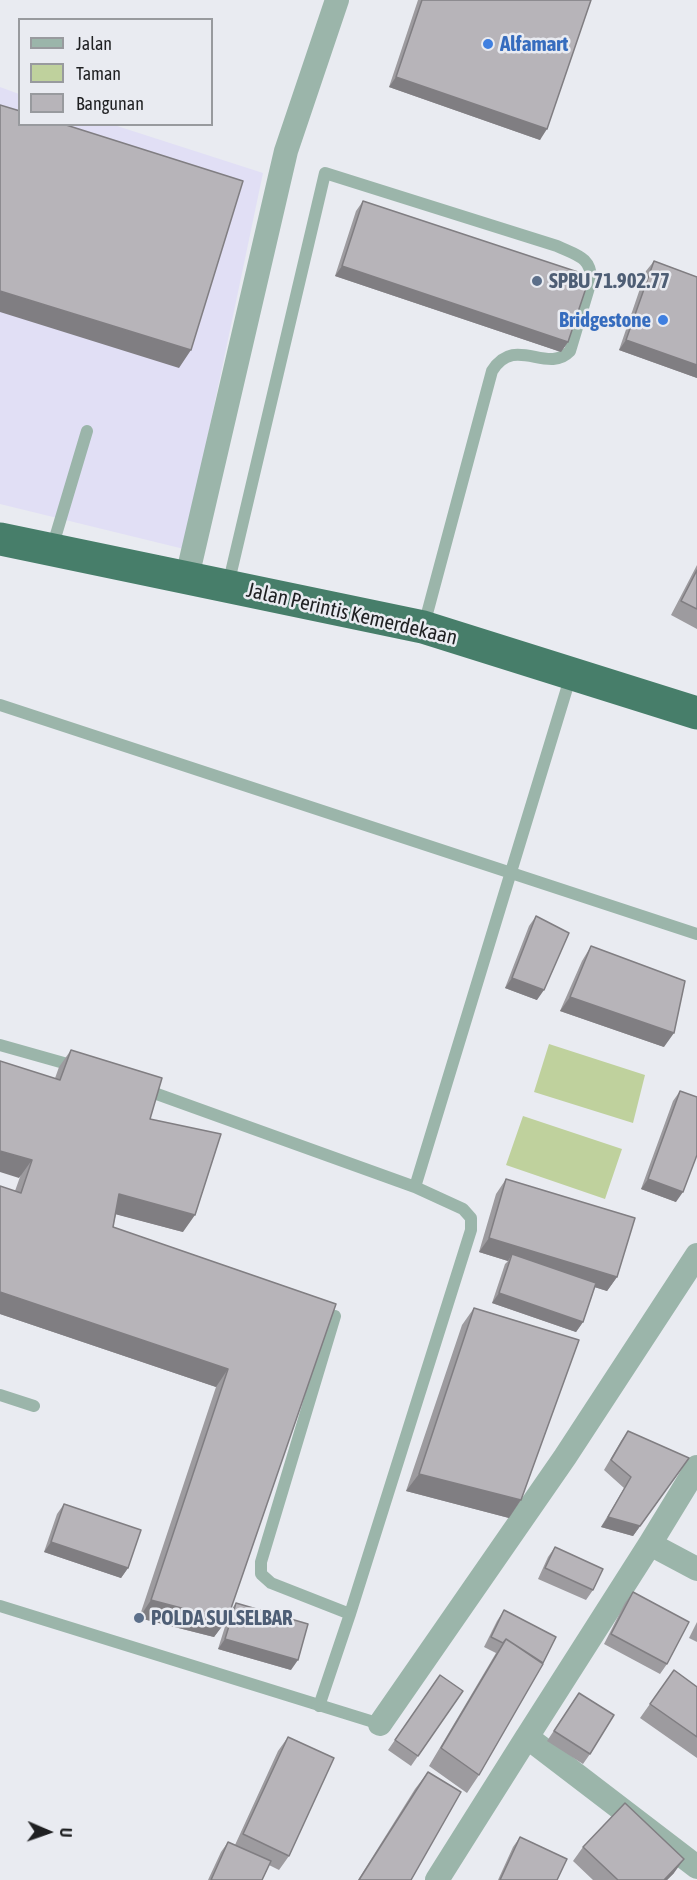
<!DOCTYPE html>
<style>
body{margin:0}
#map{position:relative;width:697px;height:1880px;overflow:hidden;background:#e9ebf1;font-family:"Asap Condensed",sans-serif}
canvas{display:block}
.legend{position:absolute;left:18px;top:18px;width:195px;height:108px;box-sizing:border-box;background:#e9ebf1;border:2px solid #989a9e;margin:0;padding:8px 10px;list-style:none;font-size:18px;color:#1f2022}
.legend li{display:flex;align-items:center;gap:12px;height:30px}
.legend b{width:30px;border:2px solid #989a9e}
.north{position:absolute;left:18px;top:1802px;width:60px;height:60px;-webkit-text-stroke:4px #e9ebf1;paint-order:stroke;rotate:92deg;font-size:16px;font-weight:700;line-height:24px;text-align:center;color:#1f2022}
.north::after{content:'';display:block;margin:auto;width:21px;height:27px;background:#1f2022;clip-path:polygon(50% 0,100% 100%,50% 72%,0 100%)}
</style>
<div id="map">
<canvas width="697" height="1880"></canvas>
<ul class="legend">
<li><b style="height:8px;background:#9bb5aa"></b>Jalan</li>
<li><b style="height:16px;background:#bfd19d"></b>Taman</li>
<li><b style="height:16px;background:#b7b4b9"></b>Bangunan</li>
</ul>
<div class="north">U</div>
</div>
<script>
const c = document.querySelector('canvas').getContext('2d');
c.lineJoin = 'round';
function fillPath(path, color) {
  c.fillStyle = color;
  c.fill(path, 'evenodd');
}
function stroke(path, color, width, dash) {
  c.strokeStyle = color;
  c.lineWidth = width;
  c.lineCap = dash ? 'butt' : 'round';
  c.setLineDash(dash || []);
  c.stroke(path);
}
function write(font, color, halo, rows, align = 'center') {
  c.font = font + ' "Asap Condensed",sans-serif';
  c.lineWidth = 5;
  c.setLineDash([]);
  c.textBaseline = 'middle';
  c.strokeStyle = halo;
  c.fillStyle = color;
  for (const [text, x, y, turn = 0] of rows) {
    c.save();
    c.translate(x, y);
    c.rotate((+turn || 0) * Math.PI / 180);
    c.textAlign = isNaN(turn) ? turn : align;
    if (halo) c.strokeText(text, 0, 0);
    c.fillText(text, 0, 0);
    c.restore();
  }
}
fillPath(new Path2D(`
 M 0,87 L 19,94 L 20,124 L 114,125 L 263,173 L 184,549 L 0,504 Z`), '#e1dff5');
fillPath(new Path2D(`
 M 549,1044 L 645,1075 L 633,1123 L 534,1092 Z
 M 523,1116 L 622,1149 L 605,1199 L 506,1165 Z`), '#bfd19d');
stroke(new Path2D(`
 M 52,548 L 87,431
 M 228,585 L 325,173 L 557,246 C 576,255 592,257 591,281 L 570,351 C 547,375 515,334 492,371 L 424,625
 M 0,705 L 697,934
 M 0,1045 L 78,1067
 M 143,1089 L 415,1187 L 463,1209 L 471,1218 L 471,1230 L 350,1614 L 319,1706
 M 415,1187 L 571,675
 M 335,1316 L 261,1562 L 261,1574 L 271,1583 L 350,1614
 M 0,1395 L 34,1406
 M 0,1606 L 380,1724`), '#9bb5aa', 12);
stroke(new Path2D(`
 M 187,577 L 286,151 L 337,0
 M 650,1544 L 697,1467
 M 697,1569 L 650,1544 L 527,1737 L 697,1867
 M 380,1724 L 565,1457 L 697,1255
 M 437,1880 L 527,1737`), '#9bb5aa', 24);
stroke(new Path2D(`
 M 0,539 L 423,627 L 697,713`), '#477e6a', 33);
fillPath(new Path2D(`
 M 418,0 L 591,0 L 540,140 L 389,87 Z
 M 363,201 L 568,342 L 561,352 L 335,276 L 356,211 Z
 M 654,261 L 697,277 L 697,378 L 619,350 L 646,271 Z
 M 697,565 L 697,629 L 671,615 Z
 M 536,916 L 537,1000 L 505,988 L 529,926 Z
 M 591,946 L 664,1047 L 560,1011 L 582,961 Z
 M 71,1050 L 150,1119 L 183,1232 L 116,1214 L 113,1227 L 336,1304 L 229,1613 L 236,1603 L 291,1670 L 218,1649 L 228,1617 L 214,1637 L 139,1618 L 216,1387 L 0,1314 L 0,1186 L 15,1191 L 59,1067 Z
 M 680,1091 L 676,1202 L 641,1189 L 673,1101 Z
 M 506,1179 L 617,1277 L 607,1291 L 595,1287 L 583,1322 L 576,1332 L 492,1303 L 505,1264 L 508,1261 L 479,1252 L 496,1194 Z
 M 474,1308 L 509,1518 L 406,1491 L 462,1325 Z
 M 628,1431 L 689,1458 L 633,1536 L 601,1527 L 624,1488 L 604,1470 L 621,1441 Z
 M 64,1504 L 128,1568 L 121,1578 L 44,1552 L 57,1514 Z
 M 555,1547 L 593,1590 L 586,1600 L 538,1579 L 548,1557 Z
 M 633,1592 L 667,1664 L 660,1674 L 604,1644 L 625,1603 Z
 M 504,1610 L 556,1637 L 479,1775 L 467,1793 L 429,1766 L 496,1653 L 484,1647 L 497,1621 Z
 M 697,1622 L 697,1642 L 689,1638 Z
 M 674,1670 L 697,1687 L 697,1758 L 640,1718 Z
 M 440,1675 L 463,1691 L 411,1766 L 388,1750 Z
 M 579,1693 L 590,1754 L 583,1764 L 547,1741 Z
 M 288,1737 L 289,1856 L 279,1870 L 269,1865 L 262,1880 L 208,1880 L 221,1852 L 228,1842 L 235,1845 L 278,1751 Z
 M 428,1772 L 411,1880 L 358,1880 L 415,1789 Z
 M 520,1837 L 557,1880 L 498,1880 L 513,1847 Z
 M 583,1847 L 674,1873 L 667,1880 L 593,1880 L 573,1861 Z`), '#9d9b9f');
fillPath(new Path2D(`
 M 396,77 L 547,129 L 540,140 L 389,87 Z
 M 342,266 L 568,342 L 561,352 L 335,276 Z
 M 0,291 L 191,350 L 179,368 L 0,312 Z
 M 626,340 L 697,365 L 697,378 L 619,350 Z
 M 512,978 L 544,990 L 537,1000 L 505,988 Z
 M 570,997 L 674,1033 L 664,1047 L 560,1011 Z
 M 0,1151 L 32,1160 L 19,1178 L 0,1172 Z
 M 648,1179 L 683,1192 L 676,1202 L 641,1189 Z
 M 119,1194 L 195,1215 L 183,1232 L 107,1212 Z
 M 489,1238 L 617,1277 L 607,1291 L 510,1261 L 512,1254 L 508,1261 L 479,1252 Z
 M 0,1292 L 228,1369 L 216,1387 L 0,1314 Z
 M 499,1293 L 583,1322 L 576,1332 L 492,1303 Z
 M 689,1458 L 633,1536 L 601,1527 L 608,1517 Z
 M 419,1474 L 521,1500 L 509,1518 L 406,1491 Z
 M 51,1542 L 128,1568 L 121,1578 L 44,1552 Z
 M 151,1600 L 227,1620 L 214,1637 L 139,1618 Z
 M 225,1639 L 298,1660 L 291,1670 L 218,1649 Z
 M 684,1859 L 674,1873 L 667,1880 L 664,1880 Z`), '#807e82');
const building = new Path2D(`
 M 422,0 L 591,0 L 547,129 L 396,77 Z
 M 0,105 L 20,111 L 20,124 L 63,124 L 243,181 L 191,350 L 0,291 Z
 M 363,201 L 590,276 L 568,342 L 342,266 Z
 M 654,261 L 697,277 L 697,365 L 626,340 Z
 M 697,570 L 697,609 L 681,601 Z
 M 536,916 L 569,933 L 544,990 L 512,978 Z
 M 591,946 L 685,981 L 674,1033 L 570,997 Z
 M 71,1050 L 162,1078 L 150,1119 L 221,1134 L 195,1215 L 119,1194 L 113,1227 L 336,1304 L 227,1620 L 151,1600 L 228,1369 L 0,1292 L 0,1186 L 21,1193 L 32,1160 L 0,1151 L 0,1061 L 60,1080 Z
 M 680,1091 L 697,1097 L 697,1155 L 683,1192 L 648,1179 Z
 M 506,1179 L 635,1218 L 617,1277 L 489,1238 Z
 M 512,1254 L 596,1283 L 583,1322 L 499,1293 Z
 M 474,1308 L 579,1340 L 521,1500 L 419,1474 Z
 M 628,1431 L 689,1458 L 640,1526 L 608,1517 L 631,1477 L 611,1460 Z
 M 64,1504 L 141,1530 L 128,1568 L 51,1542 Z
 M 555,1547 L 603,1569 L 593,1590 L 545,1568 Z
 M 633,1592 L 689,1622 L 667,1664 L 611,1634 Z
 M 236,1603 L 308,1624 L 298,1660 L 225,1639 Z
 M 504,1610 L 556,1637 L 543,1663 L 506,1639 L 503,1643 L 491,1637 Z
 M 506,1639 L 543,1664 L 479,1775 L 441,1748 Z
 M 674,1670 L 697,1687 L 697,1737 L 650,1704 Z
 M 440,1675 L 463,1691 L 418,1756 L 395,1740 Z
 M 579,1693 L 614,1715 L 590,1754 L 554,1731 Z
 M 288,1737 L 334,1758 L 289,1856 L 243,1834 Z
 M 428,1772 L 461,1792 L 411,1880 L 359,1880 Z
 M 625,1803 L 684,1859 L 664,1880 L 618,1880 L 583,1847 Z
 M 520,1837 L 567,1859 L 557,1880 L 500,1880 Z
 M 228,1842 L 271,1861 L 262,1880 L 211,1880 Z`);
fillPath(building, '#b7b4b9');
stroke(building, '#807e82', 1.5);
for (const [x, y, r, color] of [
 [488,44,6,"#3f7fe0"],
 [537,281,6,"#5c6f8a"],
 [663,320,6,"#3f7fe0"],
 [139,1618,6,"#5c6f8a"]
]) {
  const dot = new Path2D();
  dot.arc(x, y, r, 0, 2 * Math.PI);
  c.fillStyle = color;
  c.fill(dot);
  stroke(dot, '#e9ebf1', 2);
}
write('bold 21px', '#366cbe', '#e9ebf1', [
 ["Alfamart",500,44],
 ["Bridgestone",651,320,"right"]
], 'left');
write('bold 21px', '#4e5e75', '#e9ebf1', [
 ["SPBU 71.902.77",549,281],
 ["POLDA SULSELBAR",151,1618]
], 'left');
write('21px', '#1f2022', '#e9ebf1', [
 ["Jalan Perintis Kemerdekaan",352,614,13]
]);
</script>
